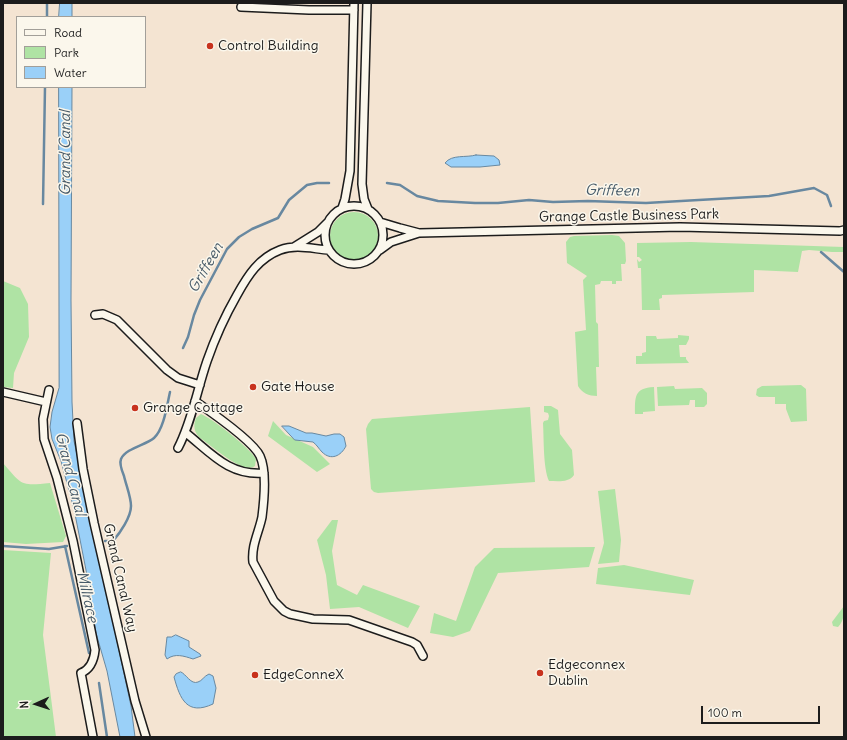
<!DOCTYPE html>
<style>
body{margin:0}
#map{position:relative;width:847px;height:740px;overflow:hidden;background:#f4e4d2;font-family:Delius,sans-serif}
canvas{display:block}
.frame{position:absolute;inset:0;border:4px solid #1c1c1c;pointer-events:none}
.legend{position:absolute;left:16px;top:16px;width:130px;height:72px;box-sizing:border-box;background:#fbf7ec;border:1px solid #a29f99;margin:0;padding:5px 7px;list-style:none;font-size:12px;color:#1c1c1c}
.legend li{display:flex;align-items:center;gap:8px;height:20px}
.legend b{width:20px;border:1px solid #a29f99}
.north{position:absolute;left:16px;top:684px;width:40px;height:40px;-webkit-text-stroke:3px #fbf7ec;paint-order:stroke;rotate:267deg;font-size:11px;font-weight:700;line-height:16px;text-align:center;color:#1c1c1c}
.north::after{content:'';display:block;margin:auto;width:14px;height:18px;background:#1c1c1c;clip-path:polygon(50% 0,100% 100%,50% 72%,0 100%)}
.scale{position:absolute;left:701px;top:706px;width:119px;height:18px;box-sizing:border-box;border:2px solid #1c1c1c;border-top:0;padding-left:5px;font-size:12px;line-height:14px;white-space:nowrap;color:#1c1c1c;-webkit-text-stroke:3px #fbf7ec;paint-order:stroke}
</style>
<div id="map">
<canvas width="847" height="740"></canvas>
<div class="frame"></div>
<ul class="legend">
<li><b style="height:5px;background:#fbf7ec"></b>Road</li>
<li><b style="height:11px;background:#afe3a4"></b>Park</li>
<li><b style="height:11px;background:#9ad0f8"></b>Water</li>
</ul>
<div class="north">N</div>
<div class="scale">100 m</div>
</div>
<script>
const c = document.querySelector('canvas').getContext('2d');
c.lineJoin = 'round';
function fillPath(path, color) {
  c.fillStyle = color;
  c.fill(path, 'evenodd');
}
function stroke(path, color, width, dash) {
  c.strokeStyle = color;
  c.lineWidth = width;
  c.lineCap = dash ? 'butt' : 'round';
  c.setLineDash(dash || []);
  c.stroke(path);
}
function write(font, color, halo, rows, align = 'center') {
  c.font = font + ' Delius,sans-serif';
  c.lineWidth = 3;
  c.setLineDash([]);
  c.textBaseline = 'middle';
  c.strokeStyle = halo;
  c.fillStyle = color;
  for (const [text, x, y, turn = 0] of rows) {
    c.save();
    c.translate(x, y);
    c.rotate((+turn || 0) * Math.PI / 180);
    c.textAlign = isNaN(turn) ? turn : align;
    if (halo) c.strokeText(text, 0, 0);
    c.fillText(text, 0, 0);
    c.restore();
  }
}
fillPath(new Path2D(`
 M330 236a24 24 0 1 1 48 0a24 24 0 1 1-48 0Z
 M 612,235 L 619,236 L 625,243 L 626,261 L 625,264 L 621,264 L 622,281 L 616,281 L 616,284 L 612,284 L 612,281 L 601,281 L 600,284 L 595,285 L 596,322 L 598,324 L 599,367 L 596,367 L 597,396 C 589,396 582,393 578,386 L 575,332 L 586,330 L 583,280 L 587,276 L 567,263 L 566,242 L 570,237 L 574,236 Z
 M 691,242 L 844,247 L 844,252 L 832,252 L 809,250 L 802,251 L 798,272 L 754,270 L 754,292 L 662,295 L 662,298 L 659,299 L 660,310 L 642,310 L 641,268 L 638,268 L 637,259 L 639,262 L 642,260 L 639,257 L 637,257 L 637,243 Z
 M 3,281 L 20,288 L 28,304 L 29,337 L 14,373 L 13,388 L 3,387 Z
 M 678,335 L 689,336 L 689,339 L 686,345 L 679,345 L 680,357 L 686,357 L 686,359 L 689,363 L 636,364 L 636,356 L 642,356 L 642,353 L 646,352 L 646,336 L 656,336 L 657,339 L 678,338 Z
 M 801,385 L 806,389 L 807,421 L 791,422 L 786,409 L 786,404 L 775,404 L 775,397 L 759,397 L 756,395 L 757,389 L 762,386 Z
 M 674,386 L 675,389 L 702,388 L 707,393 L 707,404 L 704,407 L 695,407 L 695,400 L 690,400 L 689,405 L 658,406 L 657,387 Z
 M 654,387 L 655,411 L 643,412 L 643,414 L 635,414 C 635,397 634,388 654,387 Z
 M 544,406 L 551,406 L 558,410 L 560,434 L 572,450 L 574,475 C 569,483 557,481 549,481 C 543,468 544,439 543,423 L 544,421 L 548,420 L 549,416 L 548,413 L 544,412 Z
 M 530,407 L 535,482 L 378,493 L 374,492 L 371,489 L 366,429 L 368,424 L 372,419 Z
 M 201,414 C 213,419 250,448 256,459 L 255,466 C 243,475 211,445 200,438 C 194,432 193,426 196,418 Z
 M 273,421 L 286,435 L 313,447 L 330,464 L 317,472 L 268,436 Z
 M 3,463 C 22,485 20,486 50,483 L 66,536 L 63,542 L 26,544 L 3,542 Z
 M 615,489 L 621,540 L 619,562 L 598,564 L 604,543 L 598,491 Z
 M 332,520 L 338,520 L 332,551 L 337,585 L 357,595 L 363,585 L 420,606 L 408,628 L 359,607 L 330,609 L 326,575 L 317,540 Z
 M 595,547 L 589,567 L 498,573 L 470,631 L 453,637 L 430,633 L 434,613 L 456,621 L 475,567 L 494,548 Z
 M 3,550 L 51,553 L 43,635 L 56,737 L 3,737 Z
 M 624,565 L 694,580 L 690,595 L 596,584 L 598,568 Z
 M 844,606 C 844,614 844,621 838,627 L 833,626 L 832,622 Z`), '#afe3a4');
const water = new Path2D(`
 M 60,3 L 72,3 L 72,17 L 59,17 Z
 M 59,87 L 72,87 L 71,300 L 72,402 L 74,441 L 131,706 L 135,737 L 120,737 L 107,671 L 96,633 L 86,570 L 74,509 L 61,461 L 52,439 L 50,427 L 52,412 L 59,388 Z
 M 476,155 L 494,156 L 499,160 L 500,165 L 480,167 L 451,167 L 445,163 C 452,154 466,158 476,155 Z
 M 282,426 L 289,426 L 306,433 L 312,433 L 326,436 L 334,434 L 340,434 L 344,437 L 346,446 C 341,456 331,461 322,452 C 319,449 317,445 313,442 L 295,440 Z
 M 176,635 L 189,641 L 189,647 L 200,654 L 201,656 L 193,659 C 184,656 175,653 167,659 L 165,655 L 167,637 L 171,637 Z
 M 181,672 C 186,674 191,685 198,682 C 202,681 204,676 209,674 L 213,676 L 216,688 L 213,704 C 187,716 180,699 174,677 L 176,674 Z`);
fillPath(water, '#9ad0f8');
stroke(water, '#6888a0', 1);
stroke(new Path2D(`
 M 47,3 L 47,17
 M 387,183 L 400,185 L 417,196 L 438,201 L 475,203 L 498,203 L 529,200 L 553,202 L 588,201 L 646,203 L 769,196 L 814,188 L 827,195 L 831,206
 M 43,204 L 45,87
 M 821,252 L 844,272
 M 183,348 L 188,337 L 194,315 L 200,300 L 227,249 L 239,237 L 252,229 L 278,218 L 289,200 L 307,185 L 317,183 L 329,183
 M 105,541 L 113,541 C 120,533 131,517 131,506 C 131,497 126,485 124,476 C 122,471 119,464 121,459 C 126,448 146,445 154,438 C 164,429 167,405 170,392
 M 3,546 L 49,549 L 67,546
 M 65,546 L 89,653
 M 99,683 L 107,737`), '#6888a0', 2.5);
const street = new Path2D(`
 M 367,3 L 362,184 L 364,199 L 368,209
 M 241,7 L 309,10 L 354,10
 M325 235a29 29 0 1 1 58 0a29 29 0 1 1-58 0Z
 M 342,208 L 345,199 L 350,171 L 354,3
 M 380,222 L 400,228 L 419,233 L 680,227 L 840,231 L 844,230
 M 294,247 L 318,232 L 327,223
 M 380,250 L 391,242 L 419,233
 M 95,315 L 103,314 L 117,320 L 167,370 L 178,378 L 200,385
 M 49,390 L 43,419 L 44,439 L 57,478 L 73,541 L 95,650 C 94,660 91,669 81,673 L 93,737
 M 3,392 L 46,402
 M 195,401 C 211,412 253,441 260,456 C 267,471 264,501 262,517 C 259,532 251,546 253,562 L 274,601 L 284,611 L 290,614 L 313,619 L 349,620 L 412,642 L 417,645 L 423,656
 M 77,423 L 83,469 L 94,523 L 135,701 L 146,737
 M 186,433 C 211,453 229,476 264,473
 M 178,448 C 192,421 197,390 207,361 C 215,338 225,316 237,295 C 248,275 259,258 280,250 C 296,244 313,249 329,250`);
stroke(street, '#1c1c1c', 10);
stroke(street, '#fbf7ec', 7);
for (const [x, y, r, color] of [
 [210,46,4,"#c8321e"],
 [253,387,4,"#c8321e"],
 [135,408,4,"#c8321e"],
 [540,673,4,"#c8321e"],
 [255,675,4,"#c8321e"]
]) {
  const dot = new Path2D();
  dot.arc(x, y, r, 0, 2 * Math.PI);
  c.fillStyle = color;
  c.fill(dot);
  stroke(dot, '#fbf7ec', 1.5);
}
write('14px', '#1c1c1c', '#fbf7ec', [
 ["Control Building",218,46],
 ["Gate House",261,387],
 ["Grange Cottage",143,408],
 ["Edgeconnex",548,665],
 ["Dublin",548,681],
 ["EdgeConneX",263,675]
], 'left');
write('14px', '#1c1c1c', '#fbf7ec', [
 ["Grange Castle Business Park",629,216,-1],
 ["Grand Canal Way",120,578,77]
]);
write('italic 15px', '#485b69', '#fbf7ec', [
 ["Grand Canal",66,153,-90],
 ["Griffeen",612,191,1],
 ["Griffeen",206,268,-60],
 ["Grand Canal",70,474,76],
 ["Millrace",87,597,77]
]);
</script>
